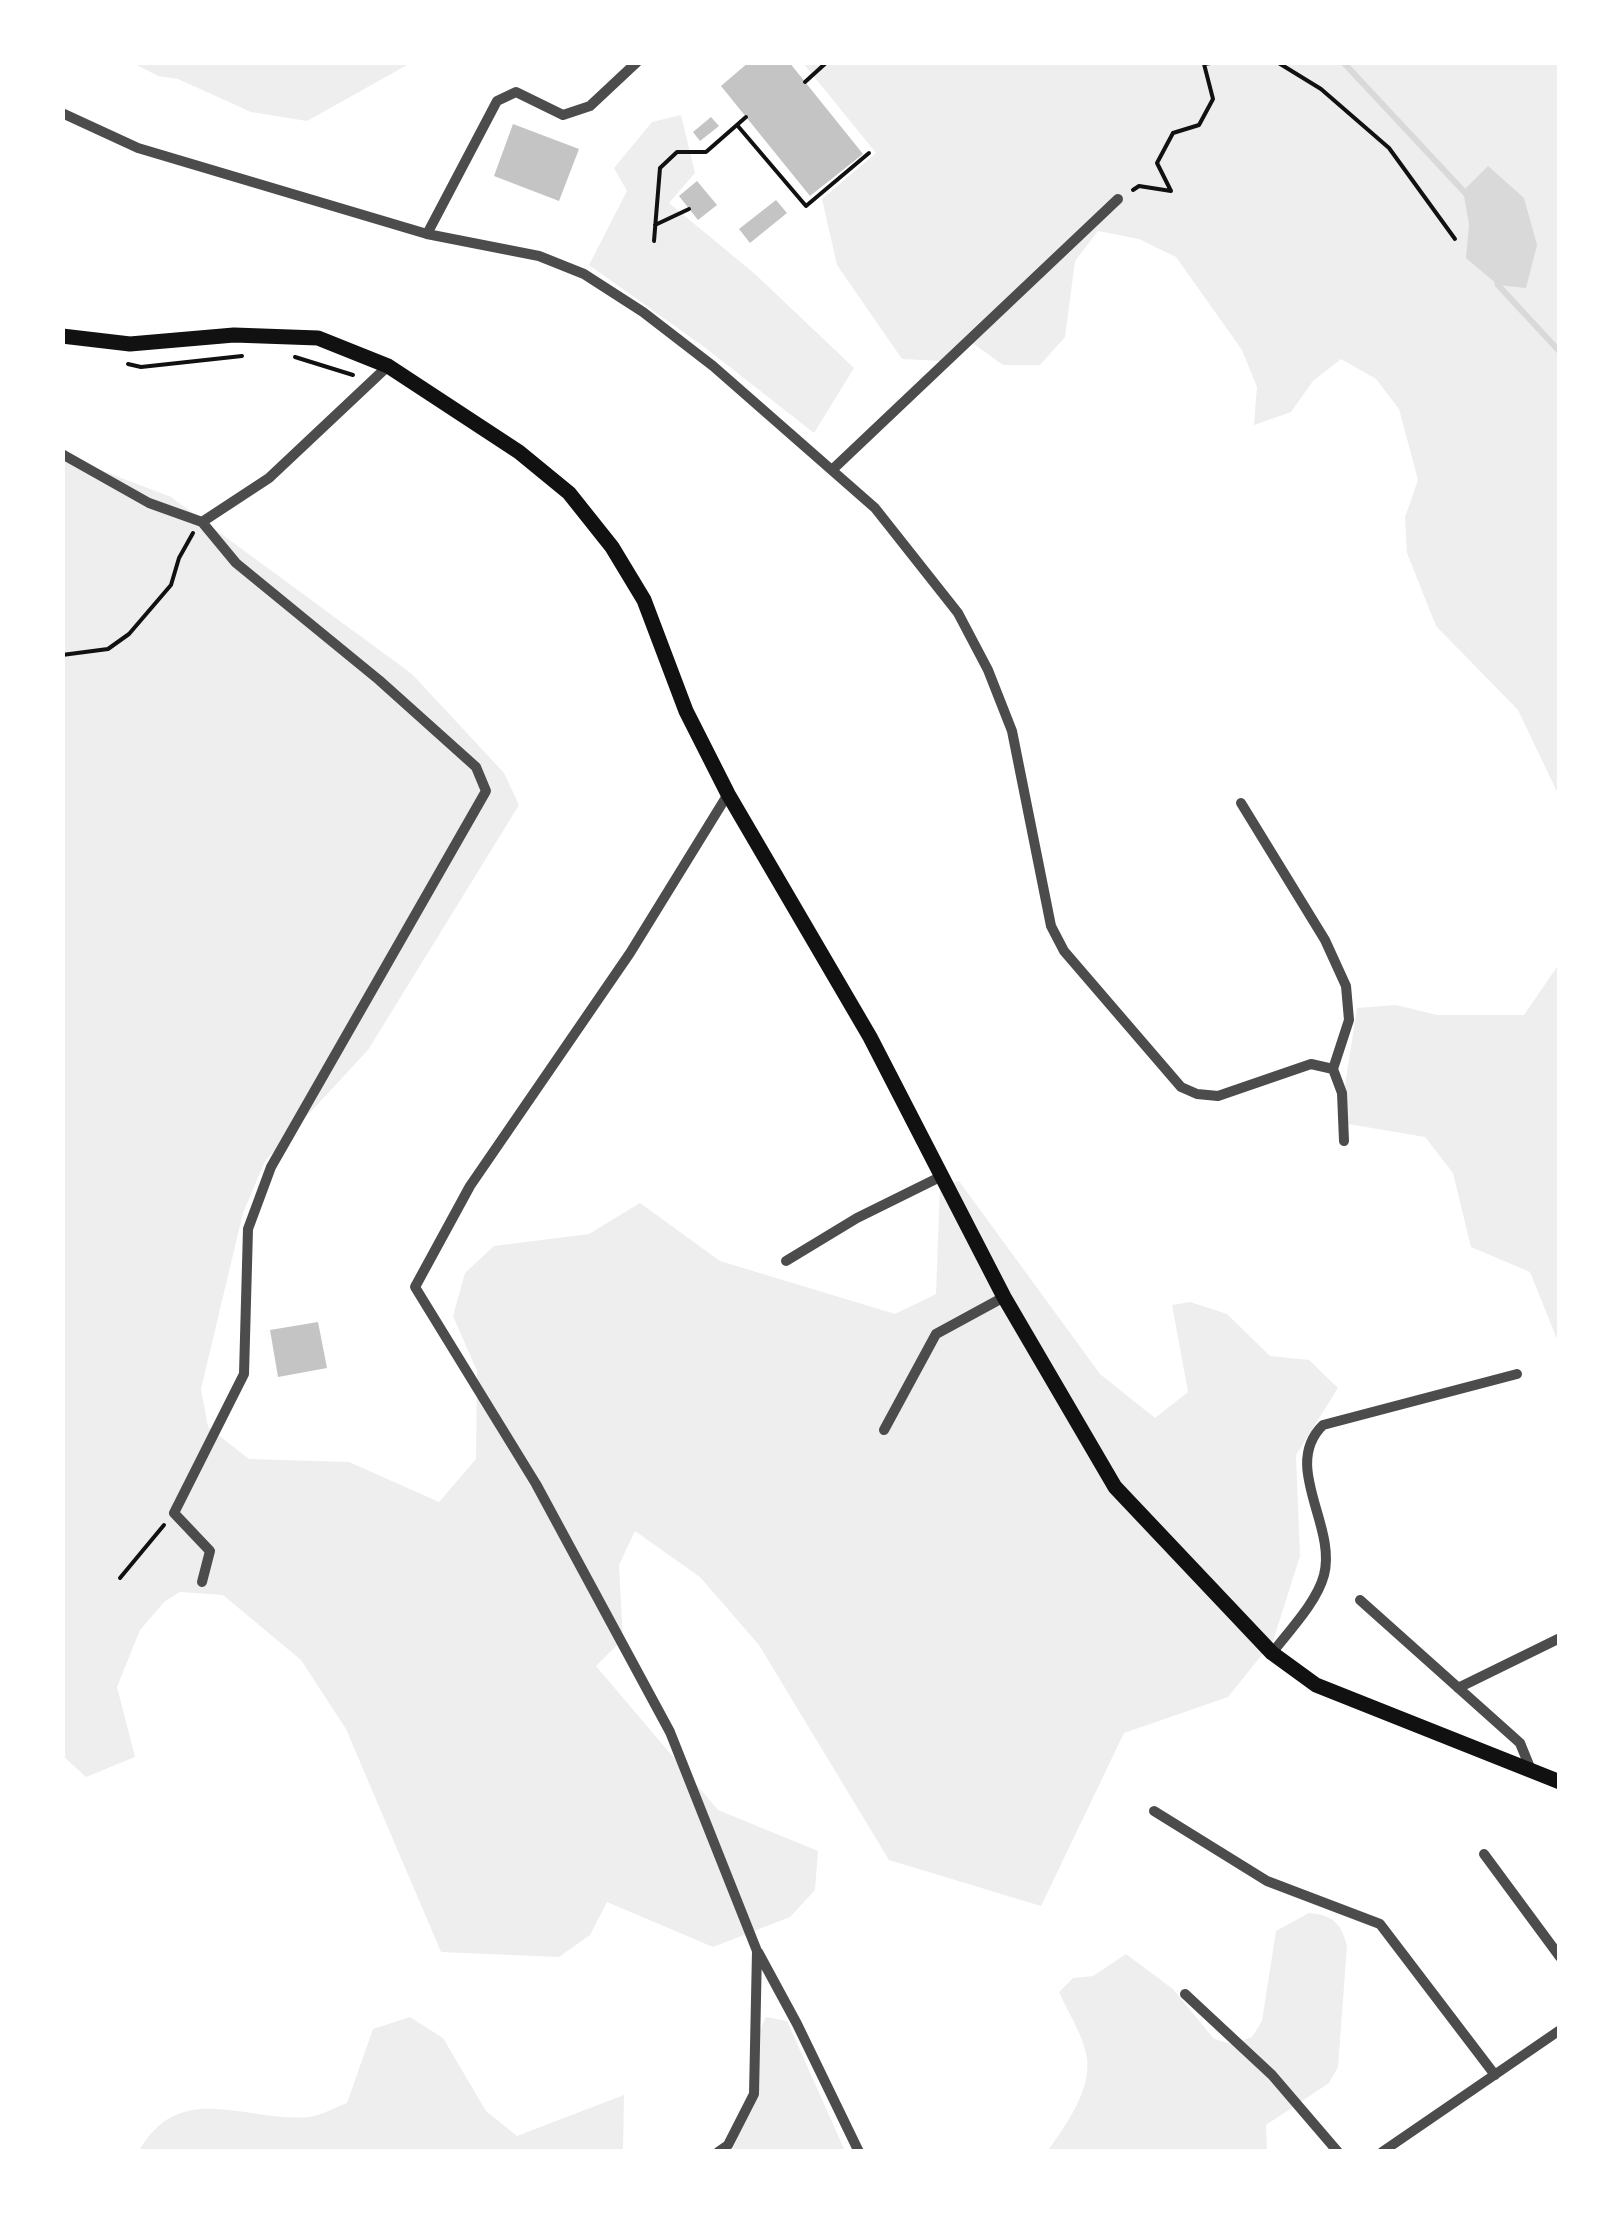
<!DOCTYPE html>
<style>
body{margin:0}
#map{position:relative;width:1622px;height:2214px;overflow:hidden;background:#fff;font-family:"Work Sans",sans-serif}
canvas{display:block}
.frame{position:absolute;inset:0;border:65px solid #fff;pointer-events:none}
</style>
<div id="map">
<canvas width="1622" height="2214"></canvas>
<div class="frame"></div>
</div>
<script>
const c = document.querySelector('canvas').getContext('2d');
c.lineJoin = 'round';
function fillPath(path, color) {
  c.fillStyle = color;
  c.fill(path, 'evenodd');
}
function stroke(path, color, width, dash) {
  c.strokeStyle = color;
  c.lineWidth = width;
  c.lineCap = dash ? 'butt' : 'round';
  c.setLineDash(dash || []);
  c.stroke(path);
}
fillPath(new Path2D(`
 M 133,63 L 133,62 L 418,63 L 409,64 L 307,121 L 251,112 L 178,79 L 158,76 Z
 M 803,63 L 1559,63 L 1559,796 L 1518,710 L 1436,626 L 1407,553 L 1405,517 L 1418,480 L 1399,409 L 1376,379 L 1341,359 L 1313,381 L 1291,412 L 1254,425 L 1257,387 L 1242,350 L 1176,257 L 1139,239 L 1098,231 L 1075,261 L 1065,337 L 1040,365 L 1003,365 L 971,342 L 941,361 L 902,359 L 837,265 L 822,199 L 876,153 Z
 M 681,115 L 695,173 L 669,203 L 755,274 L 854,368 L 814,433 L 703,346 L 589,265 L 627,191 L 614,168 L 652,122 Z
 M 72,459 L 171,497 L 412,674 L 504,773 L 519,805 L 368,1050 L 265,1161 L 243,1213 L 201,1389 L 208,1427 L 249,1459 L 349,1462 L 439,1502 L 476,1459 L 477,1371 L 453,1316 L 465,1273 L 494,1246 L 589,1234 L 640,1203 L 720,1261 L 895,1314 L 936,1294 L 940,1186 L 959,1181 L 1100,1374 L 1155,1418 L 1188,1392 L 1172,1305 L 1190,1302 L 1227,1314 L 1270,1356 L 1309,1360 L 1338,1388 L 1296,1455 L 1300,1556 L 1273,1641 L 1228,1697 L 1124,1733 L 1041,1906 L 889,1860 L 759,1645 L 700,1577 L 635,1531 L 619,1565 L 623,1639 L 596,1666 L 718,1810 L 818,1851 L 815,1890 L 790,1917 L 713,1947 L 607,1902 L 590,1935 L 559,1957 L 441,1952 L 346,1729 L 301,1660 L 223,1595 L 180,1592 L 165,1601 L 140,1630 L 117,1687 L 135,1757 L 86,1777 L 63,1756 L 62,462 Z
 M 1559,964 L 1559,1344 L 1530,1272 L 1471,1247 L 1453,1173 L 1425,1137 L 1348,1124 L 1345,1085 L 1357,1008 L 1396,1005 L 1437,1015 L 1524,1015 Z
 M 1309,1913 C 1333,1915 1341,1923 1347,1946 L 1338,2067 L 1329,2083 L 1266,2125 L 1267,2151 L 1047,2152 C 1065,2126 1091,2092 1087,2058 C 1084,2037 1068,2012 1059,1992 L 1073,1978 L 1093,1976 L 1126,1954 L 1173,1989 L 1214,2039 L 1232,2044 L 1252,2037 L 1262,2021 L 1276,1931 Z
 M 410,2017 L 443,2038 L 486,2111 L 517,2136 L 624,2095 L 623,2151 L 139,2151 C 180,2078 247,2123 310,2117 C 322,2115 336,2107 347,2103 L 373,2029 Z
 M 766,2017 L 787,2021 L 845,2151 L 732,2152 L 754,2094 L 758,2034 Z`), '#eee');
fillPath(new Path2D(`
 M 1488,166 L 1524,198 L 1537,245 L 1526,288 L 1498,285 L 1466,258 L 1469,224 L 1463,191 Z`), '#d9d9d9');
stroke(new Path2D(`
 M 1343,62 L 1469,197
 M 1496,277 L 1498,285 L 1560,352`), '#d9d9d9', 6);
fillPath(new Path2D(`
 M 749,62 L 789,62 L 863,154 L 810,196 L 721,86 Z
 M 711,117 L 719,126 L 700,141 L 693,132 Z
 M 513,124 L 579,149 L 559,201 L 494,176 Z
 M 697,181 L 717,205 L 698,220 L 679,196 Z
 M 776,200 L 787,213 L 750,243 L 739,229 Z
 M 318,1322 L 327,1368 L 278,1377 L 270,1330 Z`), '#c4c4c4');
stroke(new Path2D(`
 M 1277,62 L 1321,89 L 1389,148 L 1455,239
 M 805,82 L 827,62
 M 737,125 L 806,206 L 869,153
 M 1133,190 L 1139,186 L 1171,191 L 1157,163 L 1173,133 L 1199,125 L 1213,99 L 1204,64 L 1217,62
 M 655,225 L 689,209
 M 654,241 L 660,168 L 677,152 L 706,152 L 746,117
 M 295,357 L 353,375
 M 128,364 L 141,367 L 242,356
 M 62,655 L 108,649 L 129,634 L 171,585 L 179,558 L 193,533
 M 120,1578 L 164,1525`), '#111', 4);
stroke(new Path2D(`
 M 62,113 L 138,148 L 427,234 L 539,256 L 584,274 L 643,312 L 713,366 L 875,508 L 958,613 L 988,670 L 1012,731 L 1051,926 L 1064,951 L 1181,1087 L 1197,1094 L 1218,1096 L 1311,1064 L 1333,1069 L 1342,1093 L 1344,1141
 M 427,234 L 497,101 L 516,92 L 563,115 L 590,106 L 637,62
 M 62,454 L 149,503 L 202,522 L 269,478 L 388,366
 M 832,470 L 1118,199
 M 202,522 L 236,563 L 379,680 L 476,767 L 486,791 L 271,1167 L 248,1229 L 244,1374 L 174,1513 L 210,1551 L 202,1582
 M 1241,803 L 1325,940 L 1346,986 L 1349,1020 L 1333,1069
 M 786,1261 L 857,1218 L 942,1176
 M 884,1430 L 936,1334 L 1004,1297
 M 1360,1600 L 1520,1743 L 1531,1770
 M 1272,1653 C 1289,1631 1317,1602 1324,1575 C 1337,1525 1281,1466 1323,1425 L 1517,1374
 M 1458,1688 L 1560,1638
 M 1154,1811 L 1267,1881 L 1380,1924 L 1495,2075
 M 1484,1854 L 1560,1957
 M 758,1952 L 797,2024 L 859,2152
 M 1185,1994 L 1272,2075 L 1338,2152
 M 718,2152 L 728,2145 L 754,2094 L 757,1951 L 670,1732 L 536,1484 L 415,1287 L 470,1186 L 630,953 L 728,794
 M 1382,2152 L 1560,2030`), '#4c4c4c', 10);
stroke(new Path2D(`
 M 62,336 L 130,344 L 234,335 L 318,338 L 388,366 L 519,452 L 569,493 L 612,547 L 644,600 L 686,711 L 728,794 L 870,1037 L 1004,1297 L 1115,1487 L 1272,1653 L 1316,1685 L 1560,1782`), '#111', 15);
</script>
